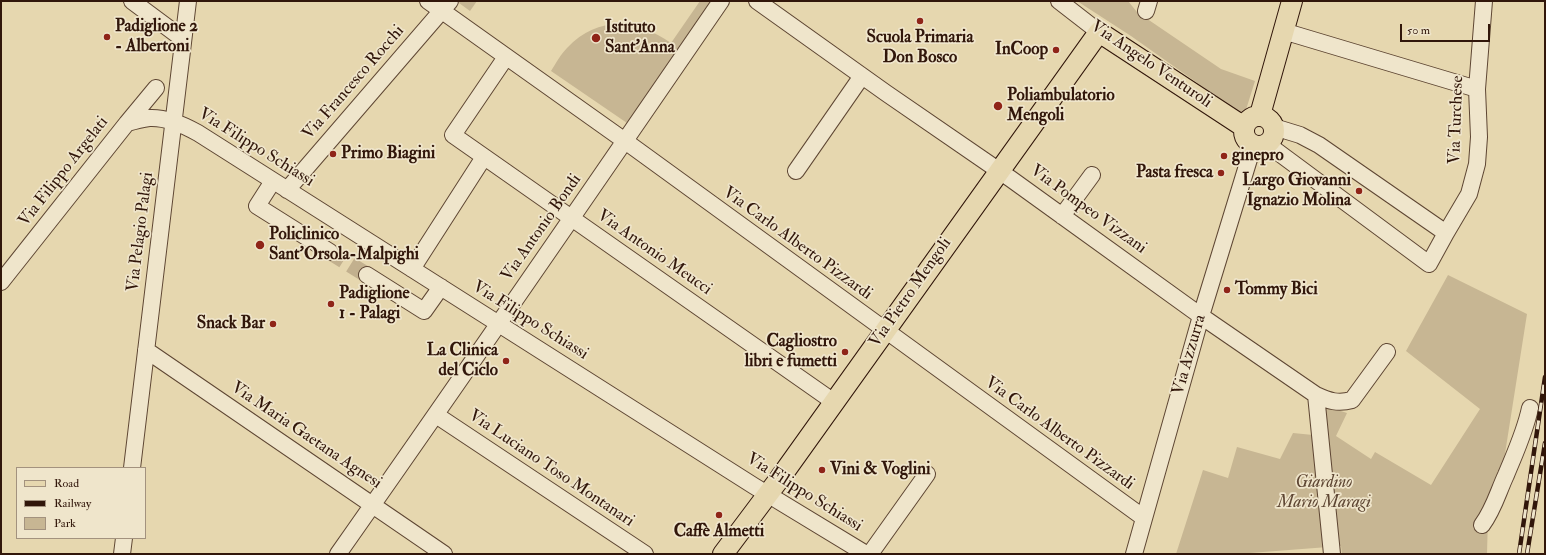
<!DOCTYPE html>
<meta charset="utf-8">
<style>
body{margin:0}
#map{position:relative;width:1546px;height:555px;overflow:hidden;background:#e6d7af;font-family:"IM FELL Double Pica",serif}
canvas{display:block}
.frame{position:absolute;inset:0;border:2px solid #31160a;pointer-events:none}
.legend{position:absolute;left:16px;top:467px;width:130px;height:72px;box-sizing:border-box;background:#efe5cb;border:1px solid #a3927e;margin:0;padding:5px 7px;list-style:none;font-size:12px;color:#31160a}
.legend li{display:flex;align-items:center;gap:8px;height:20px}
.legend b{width:20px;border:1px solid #a3927e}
.scale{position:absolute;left:1400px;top:24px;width:90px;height:18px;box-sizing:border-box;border:2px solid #31160a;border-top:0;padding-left:5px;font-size:12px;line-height:14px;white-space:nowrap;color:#31160a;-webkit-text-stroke:3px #efe5cb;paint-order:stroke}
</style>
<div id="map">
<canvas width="1546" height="555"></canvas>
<div class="frame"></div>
<ul class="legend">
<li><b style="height:5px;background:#e6d7af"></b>Road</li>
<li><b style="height:5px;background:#31160a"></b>Railway</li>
<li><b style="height:11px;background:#c7b693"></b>Park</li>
</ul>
<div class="scale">50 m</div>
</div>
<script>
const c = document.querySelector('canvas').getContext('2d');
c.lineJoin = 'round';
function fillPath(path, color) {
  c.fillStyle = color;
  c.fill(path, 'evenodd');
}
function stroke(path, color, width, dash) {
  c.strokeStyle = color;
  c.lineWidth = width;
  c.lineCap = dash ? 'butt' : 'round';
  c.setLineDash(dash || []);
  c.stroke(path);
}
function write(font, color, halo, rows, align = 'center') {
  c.font = font + ' "IM FELL Double Pica",serif';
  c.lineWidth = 3.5;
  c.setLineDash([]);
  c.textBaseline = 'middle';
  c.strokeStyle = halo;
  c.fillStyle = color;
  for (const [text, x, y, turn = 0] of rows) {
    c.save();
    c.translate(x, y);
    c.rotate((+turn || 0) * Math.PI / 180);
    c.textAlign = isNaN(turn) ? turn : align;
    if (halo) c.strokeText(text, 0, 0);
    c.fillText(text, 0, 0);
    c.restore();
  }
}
fillPath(new Path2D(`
 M 460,1 L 477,1 L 470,11 L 459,3 Z
 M 700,1 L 712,1 L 627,123 L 551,71 C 556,63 561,54 567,48 C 599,15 636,19 671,43 Z
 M 1077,1 L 1128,1 L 1137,12 L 1221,69 L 1255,81 L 1244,116 L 1131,36 Z
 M 1448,275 L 1527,314 L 1501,479 L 1488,516 L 1487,554 L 1342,554 L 1341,546 L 1237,554 L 1176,554 L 1203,470 L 1228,478 L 1237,447 L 1280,459 L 1293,433 L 1313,435 L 1313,402 L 1347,413 L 1336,436 L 1371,459 L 1375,452 L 1431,485 L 1480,409 L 1406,351 Z`), '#c7b693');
stroke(new Path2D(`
 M 330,252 L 367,275`), '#c2b08e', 16, [16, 8]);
const minor = new Path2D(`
 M 132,1 L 183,39
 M 428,1 L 625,141 L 1144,518
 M 757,1 L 886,93 L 1011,179 L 1201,316 L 1316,395 C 1329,401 1338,404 1352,400 L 1387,352
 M 1059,1 L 1099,32
 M 1146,11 L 1149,1
 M 1283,31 L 1477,89
 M 506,57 L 453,135 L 834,402
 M 127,123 L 156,88
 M 1267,144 L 1429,264 L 1446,233 L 1319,145 L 1300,135 L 1274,127
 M 796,171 L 862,76
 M 273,181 L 257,206 L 330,252
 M 287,190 L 450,1
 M 1062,216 L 1092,175
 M 1446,233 L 1469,194 L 1477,164 L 1479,137 L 1477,89 L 1484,1
 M 412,269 L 484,157
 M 367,275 L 424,311 L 441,287
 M 1,282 L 127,123 C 134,121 142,119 149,118 C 166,117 184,125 198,133 L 754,486 L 866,554
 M 146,350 L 444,554
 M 1316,395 L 1332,554
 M 436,415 L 645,554
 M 132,468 L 188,1
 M 1482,525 C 1494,509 1498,492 1506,475 C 1515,453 1525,432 1530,408
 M 122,554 L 124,538
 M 338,554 C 467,371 594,186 721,1
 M 870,554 L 927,474
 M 1134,554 L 1201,316 L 1250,156 L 1250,151 L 1248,141`);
const major = new Path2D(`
 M 1260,115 L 1292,1
 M1244 131a15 15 0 1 1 30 0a15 15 0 1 1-30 0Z
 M 723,554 L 780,478 L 1099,32 L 1244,127`);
stroke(minor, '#5e4633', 18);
stroke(major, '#31160a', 22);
stroke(minor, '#efe5cb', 16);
stroke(major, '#e6d7af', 20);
const rail = new Path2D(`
 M 1519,554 L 1545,377
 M 1527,554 L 1545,443`);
stroke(rail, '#31160a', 4.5);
stroke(rail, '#efe5cb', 3, [9]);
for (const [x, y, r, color] of [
 [920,21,4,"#8f2418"],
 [107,37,4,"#8f2418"],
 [596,38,5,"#8f2418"],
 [1056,50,4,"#8f2418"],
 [998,106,5,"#8f2418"],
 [333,154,4,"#8f2418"],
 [1224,156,4,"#8f2418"],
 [1221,173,4,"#8f2418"],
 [1359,191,4,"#8f2418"],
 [260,245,5,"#8f2418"],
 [1227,290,4,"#8f2418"],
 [331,304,4,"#8f2418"],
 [273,324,4,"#8f2418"],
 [845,352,4,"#8f2418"],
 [506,361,4,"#8f2418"],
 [822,470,4,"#8f2418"],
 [719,515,4,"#8f2418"]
]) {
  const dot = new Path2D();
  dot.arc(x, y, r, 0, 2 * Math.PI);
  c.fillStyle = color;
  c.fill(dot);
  stroke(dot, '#efe5cb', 1.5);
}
write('bold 17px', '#31160a', '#efe5cb', [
 ["Padiglione 2",115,27],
 ["- Albertoni",115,47],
 ["Istituto",605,28],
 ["Sant'Anna",605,48],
 ["Scuola Primaria",920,38,"center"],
 ["Don Bosco",920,58,"center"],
 ["InCoop",1048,50,"right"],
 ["Poliambulatorio",1007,96],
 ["Mengoli",1007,116],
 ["Primo Biagini",341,154],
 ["ginepro",1232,156],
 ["Pasta fresca",1213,173,"right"],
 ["Largo Giovanni",1351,181,"right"],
 ["Ignazio Molina",1351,201,"right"],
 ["Policlinico",269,235],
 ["Sant'Orsola-Malpighi",269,255],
 ["Tommy Bici",1235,290],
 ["Padiglione",339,294],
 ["1 - Palagi",339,314],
 ["Snack Bar",265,324,"right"],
 ["Cagliostro",837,342,"right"],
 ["libri e fumetti",837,362,"right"],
 ["La Clinica",498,351,"right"],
 ["del Ciclo",498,371,"right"],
 ["Vini & Voglini",830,470],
 ["Caffè Almetti",719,532,"center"]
], 'left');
write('17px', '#31160a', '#efe5cb', [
 ["Via Angelo Venturoli",1151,65,34],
 ["Via Francesco Rocchi",354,83,-49],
 ["Via Turchese",1457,120,-88],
 ["Via Filippo Schiassi",256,148,32],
 ["Via Filippo Argelati",64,172,-52],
 ["Via Pompeo Vizzani",1088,210,36],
 ["Via Antonio Bondi",542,228,-55],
 ["Via Pelagio Palagi",141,232,-83],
 ["Via Carlo Alberto Pizzardi",797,244,36],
 ["Via Antonio Meucci",654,253,35],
 ["Via Pietro Mengoli",911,293,-55],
 ["Via Filippo Schiassi",530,321,32],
 ["Via Azzurra",1190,355,-74],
 ["Via Carlo Alberto Pizzardi",1059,434,36],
 ["Via Maria Gaetana Agnesi",306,436,34],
 ["Via Luciano Toso Montanari",551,469,34],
 ["Via Filippo Schiassi",804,493,32]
]);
write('italic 17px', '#5e4633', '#efe5cb', [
 ["Giardino",1324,483],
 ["Mario Maragi",1324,503]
]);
</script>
